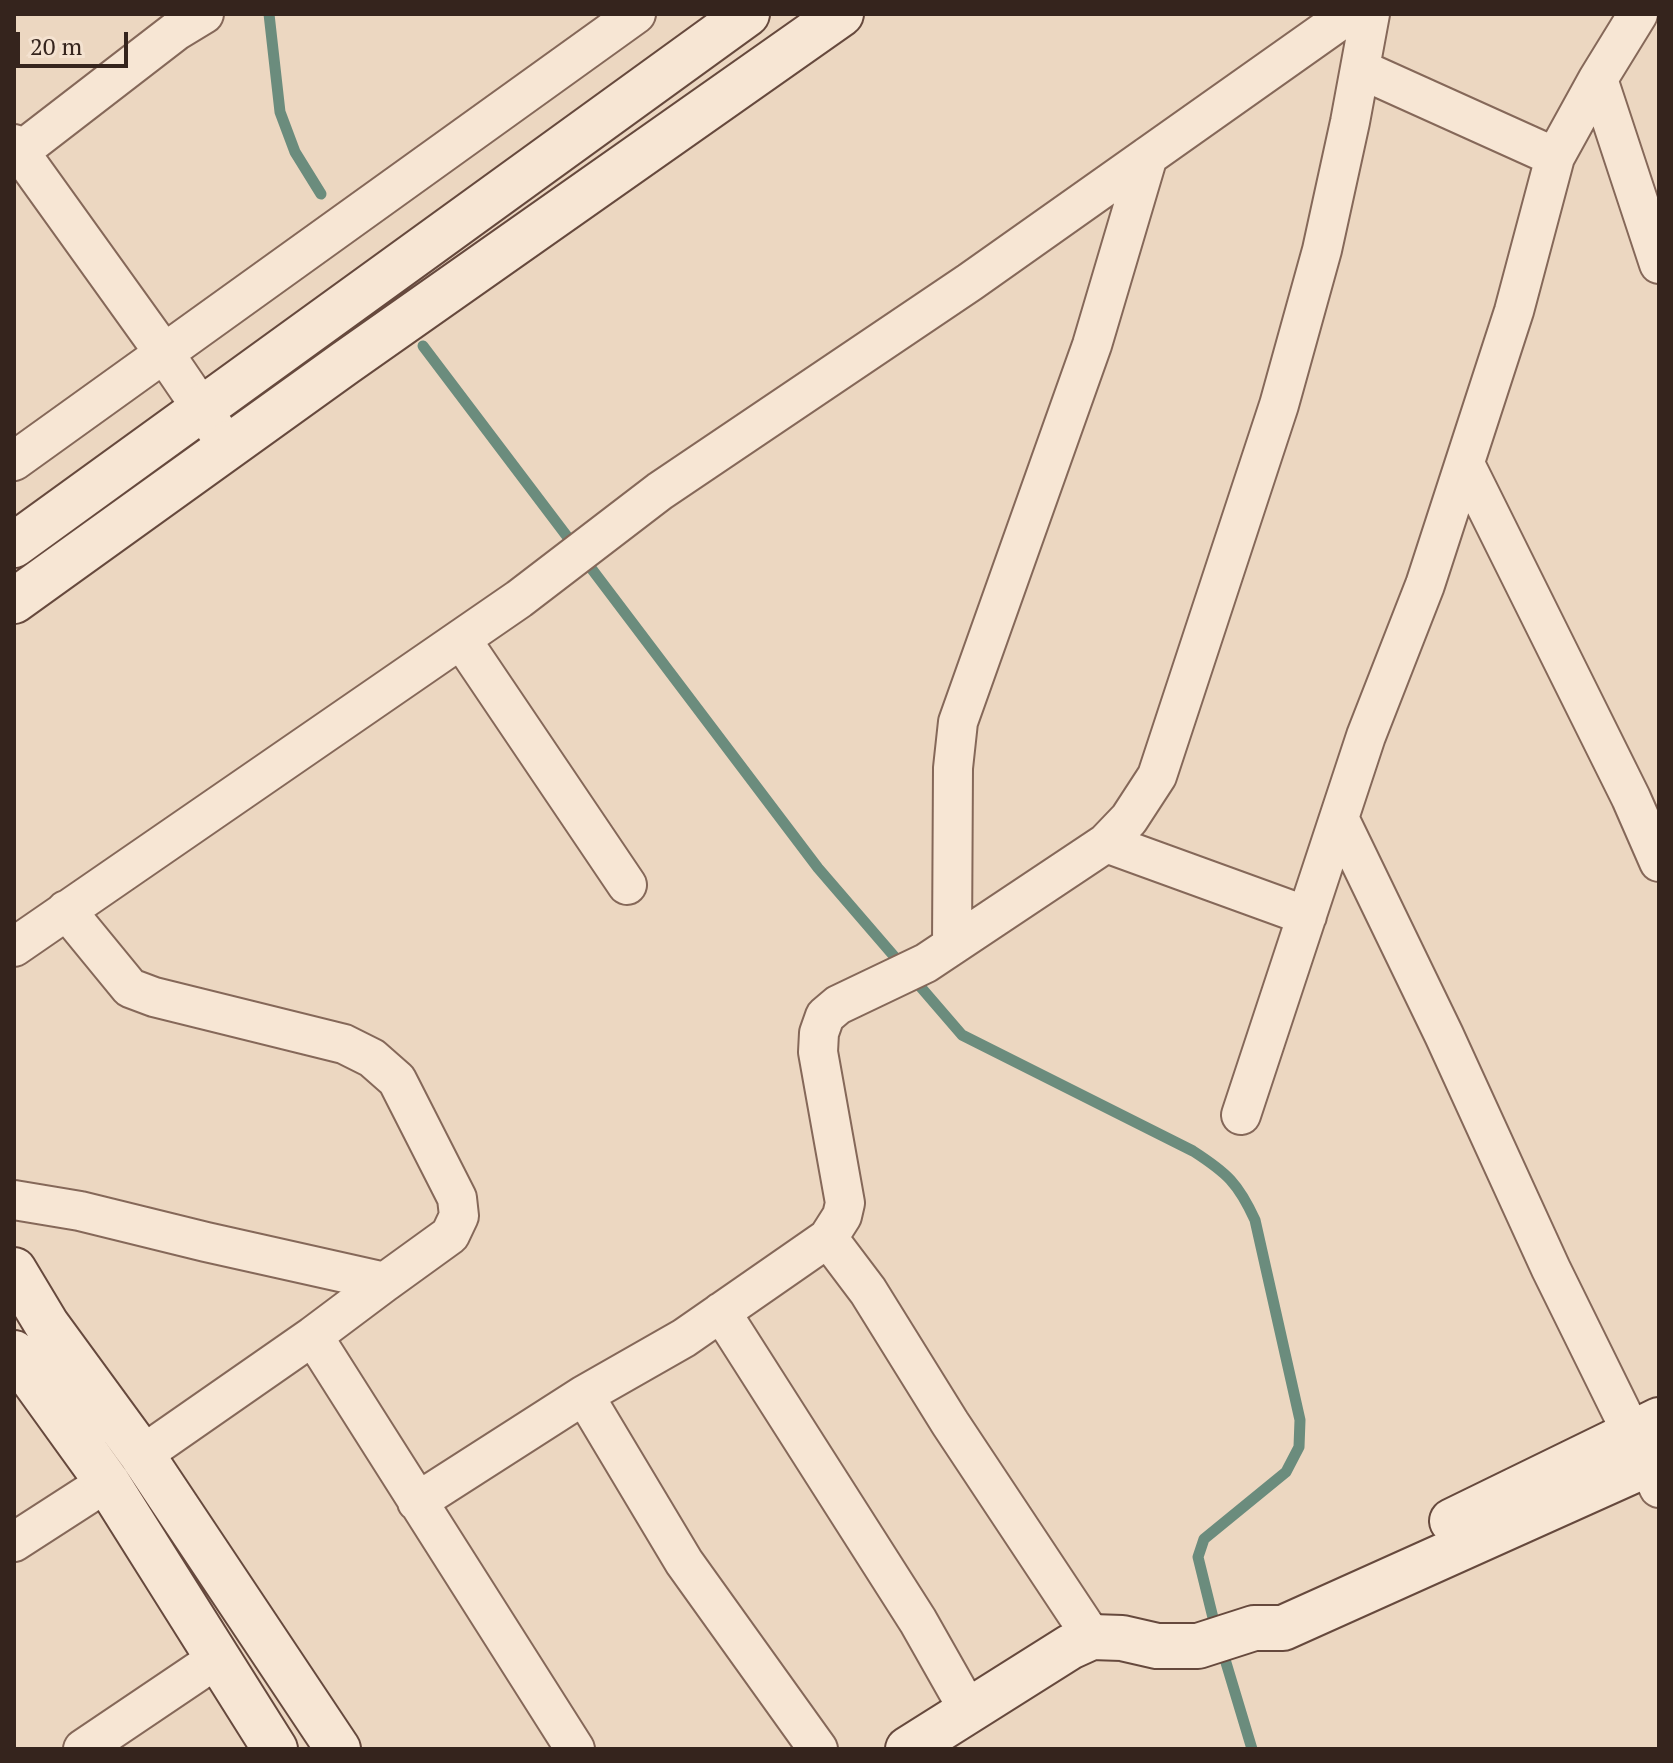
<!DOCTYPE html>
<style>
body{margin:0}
#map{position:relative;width:1673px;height:1763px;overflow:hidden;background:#ecd7c1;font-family:"PT Serif",serif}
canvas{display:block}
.frame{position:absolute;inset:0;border:16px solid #35241d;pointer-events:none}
.scale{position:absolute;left:16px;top:32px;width:112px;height:36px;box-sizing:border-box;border:4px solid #35241d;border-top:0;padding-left:10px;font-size:24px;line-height:28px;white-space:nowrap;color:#35241d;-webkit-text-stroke:6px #f4e2d0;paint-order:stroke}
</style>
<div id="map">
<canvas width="1673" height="1763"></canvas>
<div class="frame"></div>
<div class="scale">20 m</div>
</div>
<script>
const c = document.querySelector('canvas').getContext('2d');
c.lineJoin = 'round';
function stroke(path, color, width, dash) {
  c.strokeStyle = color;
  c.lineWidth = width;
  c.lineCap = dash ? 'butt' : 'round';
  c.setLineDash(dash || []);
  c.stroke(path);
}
stroke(new Path2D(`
 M 269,14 L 280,112 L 295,152 L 321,194
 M 423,346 L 818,868 L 962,1035 L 1193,1151 C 1227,1173 1238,1183 1255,1220 L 1300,1420 L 1299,1447 L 1286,1472 L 1204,1539 L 1198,1557 L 1216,1630
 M 1221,1646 L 1252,1749`), '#6b8c7d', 11);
const street = new Path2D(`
 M 1360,69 L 1555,157
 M 1598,79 L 1659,264
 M 14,144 L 164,353 L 228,447
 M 14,156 L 176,31 L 204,14
 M 14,461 L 636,14
 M 1465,464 L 1631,798 L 1659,862
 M 461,639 L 627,885
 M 1339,818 L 1444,1035 L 1551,1269 L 1659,1488
 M 1106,843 L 1307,916
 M 66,910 L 130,988 L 154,997 L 344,1044 L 372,1058 L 397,1080 L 457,1198 L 459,1216 L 450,1235 L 385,1282
 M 952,945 L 953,768 L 958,722 L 1092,345 L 1148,156
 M 14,947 L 519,599 L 660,491 L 970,282 L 1349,14
 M 1241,1115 L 1366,736 L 1425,585 L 1514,311 L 1555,157 L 1598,79 L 1638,14
 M 14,1200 L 80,1211 L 206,1242 L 385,1282 L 313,1336 L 142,1455
 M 828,1238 L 868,1291 L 950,1423 L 1092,1637
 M 721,1312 L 918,1621 L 969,1711
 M 313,1336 L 575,1749
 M 584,1395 L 684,1562 L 818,1749
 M 417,1502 L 584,1395 L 684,1338 L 828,1238 L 842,1216 L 845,1203 L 818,1052 L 819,1033 L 825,1016 L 838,1005 L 926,963 L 1106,843 L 1129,819 L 1157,776 L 1279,405 L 1322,250 L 1350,122 L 1370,14
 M 14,1542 L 107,1482
 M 83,1749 L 218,1658`);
const secondary = new Path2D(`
 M 14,545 L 747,14
 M 14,601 L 345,363 L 841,14
 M 14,1270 L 47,1325 L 142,1455 L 338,1749
 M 14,1353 L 107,1482 L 275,1749
 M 1452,1521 L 1659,1420
 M 908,1749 L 1070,1647 L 1092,1637 L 1122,1638 L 1157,1646 L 1198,1646 L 1254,1628 L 1283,1628 L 1659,1459`);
stroke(street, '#856859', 42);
stroke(secondary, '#66493d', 48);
stroke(street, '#f7e6d4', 38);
stroke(secondary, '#f7e6d4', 44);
</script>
